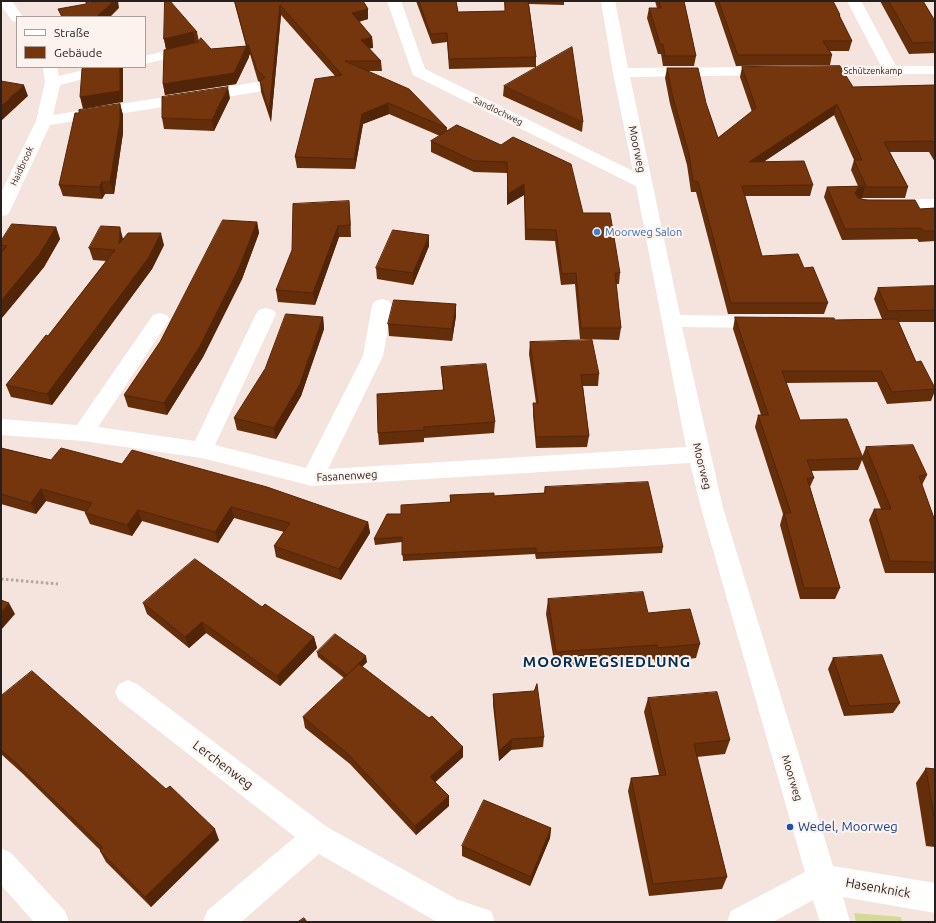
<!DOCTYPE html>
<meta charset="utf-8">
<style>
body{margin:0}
#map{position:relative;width:936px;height:923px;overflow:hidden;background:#f5e4dd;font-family:Ubuntu,sans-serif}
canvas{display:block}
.frame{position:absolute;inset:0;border:2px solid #251f1d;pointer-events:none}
.legend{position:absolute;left:16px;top:16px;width:130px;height:52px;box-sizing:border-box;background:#fdf3ee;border:1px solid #a79e9a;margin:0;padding:5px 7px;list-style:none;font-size:12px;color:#251f1d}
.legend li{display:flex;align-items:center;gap:8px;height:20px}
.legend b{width:20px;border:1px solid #a79e9a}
</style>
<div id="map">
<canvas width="936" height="923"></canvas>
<div class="frame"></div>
<ul class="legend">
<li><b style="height:5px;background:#fff"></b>Straße</li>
<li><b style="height:11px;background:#75350d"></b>Gebäude</li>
</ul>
</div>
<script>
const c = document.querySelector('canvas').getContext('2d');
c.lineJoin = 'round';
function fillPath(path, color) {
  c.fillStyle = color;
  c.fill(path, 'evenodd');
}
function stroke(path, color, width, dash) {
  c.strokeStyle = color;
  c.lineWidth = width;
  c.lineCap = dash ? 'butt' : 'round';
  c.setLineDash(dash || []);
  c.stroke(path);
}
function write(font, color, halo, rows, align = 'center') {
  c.font = font + ' Ubuntu,sans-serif';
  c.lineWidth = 4;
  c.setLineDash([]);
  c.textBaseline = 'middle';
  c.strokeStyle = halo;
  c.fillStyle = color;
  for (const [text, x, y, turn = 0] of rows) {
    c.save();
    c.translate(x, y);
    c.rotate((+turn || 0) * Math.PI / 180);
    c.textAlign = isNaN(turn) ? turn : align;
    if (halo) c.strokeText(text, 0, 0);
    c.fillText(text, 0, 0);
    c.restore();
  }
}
fillPath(new Path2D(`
 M 854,913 L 901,917 L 902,922 L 856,922 Z`), '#d2da96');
stroke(new Path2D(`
 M 1,579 L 58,584`), '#b4a6a1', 3, [2.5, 2.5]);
fillPath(new Path2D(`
 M 1,1 L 12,1 L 23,17 L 17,17 L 17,22 L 12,21 L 1,5 Z
 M 387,1 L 401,1 L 425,69 L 633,171 L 613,73 L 601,1 L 615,1 L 628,68 L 772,67 L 777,68 L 779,71 L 777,74 L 772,75 L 630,77 L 680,315 L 764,316 L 771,317 L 774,322 L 771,327 L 764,328 L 682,327 L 723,508 L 833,866 L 935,883 L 935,913 L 843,897 L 850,922 L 820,922 L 813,900 L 773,922 L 727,922 L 731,911 L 805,872 L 701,508 L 690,463 L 312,486 L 202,458 L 83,441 L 1,435 L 1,419 L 77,425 L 153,315 L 160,313 L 167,315 L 170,319 L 98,427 L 195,441 L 256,314 L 259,310 L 266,308 L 273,310 L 276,314 L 215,445 L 306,468 L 363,356 L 372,305 L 375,301 L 382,299 L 389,301 L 392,305 L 383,356 L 328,469 L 686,447 L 636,186 L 413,75 Z
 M 847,1 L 861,1 L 896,66 L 935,66 L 935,74 L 807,74 L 805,71 L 807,68 L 812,67 L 881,66 Z
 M 192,44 L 197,45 L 199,48 L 197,51 L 145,64 L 145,56 Z
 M 43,67 L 57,67 L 59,76 L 96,67 L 121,67 L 119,70 L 60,85 L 53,115 L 257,82 L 262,84 L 265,87 L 262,90 L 257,92 L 50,125 L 10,211 L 7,215 L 1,216 L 1,193 L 36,121 L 45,82 Z
 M 888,199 L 935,199 L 935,209 L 882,208 L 879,204 L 882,200 Z
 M 128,680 L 137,684 L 327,827 L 458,900 L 491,911 L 495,922 L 437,922 L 319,854 L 241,922 L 203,922 L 207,911 L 295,837 L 119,700 L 115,692 L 119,684 Z
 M 1,848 L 11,853 L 65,911 L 69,922 L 34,922 L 1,885 Z`), '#fff');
fillPath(new Path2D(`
 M 165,1 L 197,32 L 199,41 L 211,49 L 246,46 L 234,1 L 363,1 L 368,9 L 368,19 L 359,22 L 372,37 L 373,48 L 369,48 L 381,61 L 382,71 L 368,71 L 447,128 L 447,131 L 457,125 L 583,213 L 620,273 L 619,284 L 616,284 L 621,328 L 619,340 L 580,339 L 575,284 L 561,285 L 555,241 L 525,240 L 524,195 L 507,205 L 507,173 L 474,172 L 431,152 L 431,141 L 440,136 L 389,114 L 363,124 L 355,169 L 297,168 L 295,157 L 335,76 L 281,15 L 271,122 L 261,92 L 260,82 L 258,81 L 250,54 L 249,56 L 248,53 L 249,57 L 236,84 L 165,95 L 163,84 L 166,49 L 164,39 Z
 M 416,1 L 456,1 L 458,12 L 505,11 L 504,1 L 564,1 L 564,5 L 529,4 L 536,57 L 536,67 L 449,69 L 447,42 L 432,44 Z
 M 655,1 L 684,1 L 696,56 L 694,66 L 663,66 L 661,54 L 658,54 L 647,18 L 649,8 L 657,8 Z
 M 714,1 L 833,1 L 840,15 L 840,17 L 852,41 L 849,51 L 830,51 L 832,55 L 830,65 L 736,66 Z
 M 880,1 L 923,1 L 935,21 L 935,53 L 909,54 Z
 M 742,67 L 853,87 L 935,85 L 935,162 L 929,152 L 890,152 L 908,187 L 905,198 L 858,198 L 920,209 L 935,208 L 935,241 L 919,242 L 917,239 L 842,240 L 824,197 L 827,187 L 858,186 L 851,170 L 854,160 L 834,115 L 763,162 L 813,185 L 810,196 L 745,196 L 762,256 L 804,268 L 828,303 L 824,314 L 728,314 L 696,192 L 691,192 L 687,165 L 670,104 L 665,78 L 667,68 L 706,103 L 718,138 L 752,112 L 740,77 Z
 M 504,86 L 583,122 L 582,132 L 503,96 Z
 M 230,98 L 214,131 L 164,129 L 162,118 Z
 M 120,104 L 123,115 L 123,133 L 114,194 L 105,194 L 102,199 L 63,196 L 59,185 L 79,113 Z
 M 349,201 L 351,237 L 339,237 L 315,305 L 278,302 L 276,290 Z
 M 257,222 L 259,233 L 242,279 L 203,357 L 167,415 L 128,407 L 124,395 Z
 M 56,227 L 60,239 L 44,267 L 1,319 L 1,241 Z
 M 123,240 L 164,245 L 152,269 L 52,405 L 11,397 L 6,385 L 48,336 L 106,261 L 93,260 L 89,248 Z
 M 429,246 L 413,285 L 377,279 L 376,268 Z
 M 935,286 L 935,322 L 899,322 L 916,362 L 935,389 L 935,391 L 931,401 L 887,404 L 877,382 L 786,383 L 800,420 L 862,457 L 866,447 L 927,475 L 922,485 L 935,521 L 935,573 L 885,573 L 869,520 L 874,509 L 881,509 L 862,460 L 858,470 L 811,471 L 814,478 L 810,487 L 840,588 L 835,599 L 800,599 L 780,525 L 783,514 L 755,427 L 758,415 L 761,415 L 733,329 L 735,317 L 835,320 L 882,319 L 874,299 L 878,288 Z
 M 456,304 L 456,316 L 452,341 L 389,336 L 388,324 Z
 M 323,317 L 324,329 L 301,396 L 276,439 L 237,430 L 234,418 Z
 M 530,342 L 599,374 L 598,386 L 583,386 L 589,436 L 587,447 L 536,448 L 533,415 L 533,403 L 536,403 L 529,354 Z
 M 441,367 L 495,422 L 494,433 L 424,438 L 424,442 L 379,445 L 378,433 L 443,390 Z
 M 1,448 L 51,460 L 122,464 L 368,522 L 370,533 L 341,580 L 276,557 L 274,546 L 284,532 L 234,518 L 218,543 L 142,521 L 132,536 L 90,524 L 85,513 L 86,512 L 46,501 L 36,514 L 1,504 Z
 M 545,487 L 663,547 L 662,553 L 536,559 L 535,554 L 403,561 L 402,542 L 375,545 L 374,539 L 401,514 L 450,502 L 450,495 L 494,496 L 544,493 Z
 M 548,599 L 648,613 L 700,644 L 696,658 L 655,663 L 654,659 L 555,667 L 546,614 Z
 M 143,603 L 262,607 L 314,637 L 317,648 L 280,686 L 206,633 L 189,648 L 147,614 Z
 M 317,652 L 367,662 L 362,667 L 463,747 L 463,757 L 435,782 L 449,796 L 449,806 L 416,835 L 350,764 L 305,728 L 303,717 L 344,678 L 318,657 Z
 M 833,658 L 900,703 L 893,713 L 844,716 L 828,669 Z
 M 493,694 L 544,737 L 543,747 L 511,750 L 499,761 L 493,705 Z
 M 1,696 L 219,840 L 151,907 L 106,862 L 100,851 L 100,850 L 22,773 L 1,754 Z
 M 648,698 L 730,740 L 725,754 L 697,757 L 727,877 L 722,889 L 649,896 L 628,791 L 631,778 L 659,775 L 644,712 Z
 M 926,768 L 935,769 L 935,847 L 926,846 L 916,783 Z
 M 551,828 L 550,838 L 530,886 L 462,856 L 462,846 Z`), '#652e0b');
fillPath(new Path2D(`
 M 113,1 L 118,1 L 119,8 L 110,17 L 99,17 L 98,15 Z
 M 280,5 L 281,15 L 271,122 L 269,112 Z
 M 368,9 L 368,19 L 352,23 L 352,13 Z
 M 193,32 L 195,43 L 166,49 L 164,39 Z
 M 372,37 L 373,48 L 362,50 L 361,40 Z
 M 248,44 L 250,54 L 249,56 L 247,46 Z
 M 247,46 L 249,57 L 236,84 L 165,95 L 163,84 Z
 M 120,67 L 123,67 L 123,102 L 83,109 L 80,97 Z
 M 24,85 L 28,96 L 1,121 L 1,106 Z
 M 228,87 L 230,98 L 214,131 L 212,120 Z
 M 388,103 L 389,114 L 363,124 L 355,169 L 354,159 L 362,114 Z
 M 120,104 L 123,115 L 123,133 L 114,194 L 110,182 Z
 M 837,104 L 834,115 L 747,173 L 749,162 Z
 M 102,182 L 105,194 L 102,199 L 99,187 Z
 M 524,184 L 524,195 L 507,205 L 508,194 Z
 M 865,187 L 862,198 L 855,199 L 855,193 L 858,188 Z
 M 349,201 L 350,212 L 351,237 L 350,225 Z
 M 257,222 L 259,233 L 242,279 L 203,357 L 167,415 L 164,403 Z
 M 338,226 L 339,237 L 315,305 L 313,293 Z
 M 56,227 L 60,239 L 44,267 L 1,319 L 1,301 Z
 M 120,227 L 123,239 L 123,256 L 119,244 Z
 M 161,233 L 164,245 L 152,269 L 52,405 L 47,394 Z
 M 429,235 L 429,246 L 413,285 L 413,273 Z
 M 456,304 L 456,316 L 452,341 L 452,329 Z
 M 323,317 L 324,329 L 301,396 L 276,439 L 274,428 Z
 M 41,489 L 46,501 L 36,514 L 31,503 Z
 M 231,507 L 234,518 L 218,543 L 215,532 Z
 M 138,510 L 142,521 L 132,536 L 127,525 Z
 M 368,522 L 370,533 L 341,580 L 339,569 Z
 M 9,603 L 15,614 L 1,630 L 1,612 Z
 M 202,622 L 206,633 L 189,648 L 185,637 Z
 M 314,637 L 317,648 L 280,686 L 277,676 Z
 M 366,656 L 367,662 L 348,680 L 347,675 Z
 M 512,739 L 511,750 L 499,761 L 499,751 Z
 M 463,747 L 463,757 L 430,787 L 430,777 Z
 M 449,796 L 449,806 L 416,835 L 415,826 Z
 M 551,828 L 550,838 L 530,886 L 531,877 Z
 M 215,829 L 219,840 L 151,907 L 145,897 Z`), '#522509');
const building = new Path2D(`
 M 86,1 L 89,1 L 90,3 L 99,1 L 113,1 L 98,15 L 100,17 L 62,17 L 58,9 L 86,4 Z
 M 165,1 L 170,1 L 197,32 L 193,32 L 164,39 Z
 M 235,1 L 363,1 L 368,9 L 352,13 L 372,37 L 361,40 L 381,61 L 345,61 L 409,89 L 447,128 L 388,103 L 362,114 L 354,159 L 295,157 L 315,79 L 342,75 L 280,5 L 269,112 L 260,81 L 265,77 L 257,70 L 248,44 L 247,46 Z
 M 419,1 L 456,1 L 458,12 L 505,11 L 505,1 L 528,1 L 536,57 L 449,59 L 447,33 L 431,34 Z
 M 659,1 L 684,1 L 696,56 L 665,56 L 663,44 L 660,44 L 649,8 L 661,8 Z
 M 719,1 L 833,1 L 840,15 L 839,15 L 852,41 L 823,41 L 832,55 L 738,55 Z
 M 889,1 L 923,1 L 935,21 L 935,42 L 913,43 Z
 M 201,38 L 211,49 L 247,46 L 234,73 L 163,84 L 164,50 L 198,42 Z
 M 572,47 L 583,122 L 504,86 Z
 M 840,66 L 853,87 L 935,85 L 935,145 L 933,141 L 884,142 L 908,187 L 865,187 L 858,188 L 855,193 L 858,198 L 865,200 L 915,200 L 920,209 L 935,208 L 935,231 L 923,231 L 921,228 L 845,229 L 827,187 L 866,186 L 854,160 L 862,160 L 837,104 L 749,162 L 804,161 L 813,185 L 742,186 L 762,256 L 798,254 L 804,268 L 813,267 L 828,303 L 731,303 L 698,182 L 693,181 L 689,154 L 672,94 L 667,68 L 698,68 L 706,103 L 718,138 L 756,108 L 742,67 Z
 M 90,67 L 120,67 L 120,91 L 80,97 L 82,69 Z
 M 1,81 L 24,85 L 1,106 Z
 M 228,87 L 212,120 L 162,118 L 162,97 Z
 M 120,104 L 120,121 L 110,182 L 102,182 L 99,187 L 59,185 L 75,113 L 79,113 L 79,110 Z
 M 457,125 L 501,145 L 513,137 L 571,164 L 583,213 L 610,213 L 620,273 L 615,273 L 621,328 L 581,328 L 576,273 L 562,274 L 556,230 L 526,229 L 524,184 L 508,194 L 507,162 L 474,161 L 431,141 Z
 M 349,201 L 350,225 L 338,226 L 313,293 L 276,290 L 292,250 L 293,204 Z
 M 223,220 L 257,222 L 239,268 L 200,346 L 164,403 L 124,395 L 160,342 Z
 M 12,224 L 56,227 L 39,255 L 1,301 L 1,253 L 7,246 L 1,245 L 1,241 Z
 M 101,226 L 120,227 L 119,244 L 128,233 L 161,233 L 149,257 L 47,394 L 6,385 L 46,335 L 48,336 L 115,250 L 89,248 Z
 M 393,230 L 429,235 L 413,273 L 376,268 Z
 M 935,286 L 935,310 L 888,311 L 878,288 Z
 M 394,300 L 456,304 L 452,329 L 388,324 Z
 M 286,314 L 323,317 L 300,384 L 274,428 L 234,418 L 265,369 Z
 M 735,317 L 834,318 L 835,320 L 897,319 L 916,362 L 921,361 L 935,388 L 935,389 L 892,392 L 881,371 L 782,371 L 800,420 L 847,419 L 863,458 L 807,460 L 814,478 L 807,478 L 840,588 L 804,588 L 784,513 L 791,513 L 758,415 L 768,415 Z
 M 592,340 L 599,374 L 581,375 L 589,436 L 536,437 L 533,403 L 538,403 L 530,342 Z
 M 486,364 L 495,422 L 424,427 L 424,430 L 378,433 L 377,394 L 444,390 L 441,367 Z
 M 913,445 L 927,475 L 919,476 L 935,521 L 935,562 L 890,561 L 874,509 L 891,509 L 866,447 Z
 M 1,448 L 51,460 L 61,448 L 122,464 L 132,450 L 267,487 L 368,522 L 339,569 L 274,546 L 290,523 L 231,507 L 215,532 L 138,510 L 127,525 L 85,513 L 92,503 L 41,489 L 31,503 L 1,494 Z
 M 648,482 L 663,547 L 536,553 L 536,548 L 402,555 L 402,537 L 374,539 L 387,514 L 401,514 L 401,505 L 451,502 L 450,495 L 494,493 L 494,496 L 545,493 L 545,487 Z
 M 195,559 L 262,607 L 265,604 L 314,637 L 277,676 L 202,622 L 185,637 L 143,603 Z
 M 643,592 L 648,613 L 690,609 L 700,644 L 658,648 L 657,645 L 556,652 L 548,599 Z
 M 1,600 L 9,603 L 1,612 Z
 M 335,634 L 366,656 L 347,675 L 317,652 Z
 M 882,655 L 900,703 L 849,706 L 833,658 Z
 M 359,664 L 429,718 L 432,716 L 463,747 L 430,777 L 449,796 L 415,826 L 348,754 L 303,717 Z
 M 32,671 L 166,789 L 170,786 L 215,829 L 145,897 L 100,851 L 103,848 L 14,761 L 1,750 L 1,696 Z
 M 537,684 L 544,737 L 512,739 L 499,751 L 493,694 L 534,691 Z
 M 717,692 L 730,740 L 694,744 L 727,877 L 653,884 L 631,778 L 666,775 L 648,698 Z
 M 926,768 L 935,769 L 935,821 Z
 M 484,800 L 551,828 L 531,877 L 462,846 Z
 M 304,918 L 307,922 L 298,922 Z`);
fillPath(building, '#75350d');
stroke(building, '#522509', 1);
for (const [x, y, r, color] of [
 [597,232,4,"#3f7fe0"],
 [790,827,4,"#1a4fb4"]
]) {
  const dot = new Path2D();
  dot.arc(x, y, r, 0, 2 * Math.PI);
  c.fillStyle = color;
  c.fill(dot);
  stroke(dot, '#fdf3ee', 1.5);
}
write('9px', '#251f1d', '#fdf3ee', [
 ["Schützenkamp",873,71],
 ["Sandlochweg",498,111,26],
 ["Haidbrook",22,166,-65]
]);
write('11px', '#251f1d', '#fdf3ee', [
 ["Moorweg",637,149,78],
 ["Moorweg",702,466,76],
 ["Fasanenweg",347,476,-3],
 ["Moorweg",792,778,73]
]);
write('11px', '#366cbe', '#fdf3ee', [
 ["Moorweg Salon",605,232]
], 'left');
write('13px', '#251f1d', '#fdf3ee', [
 ["Lerchenweg",223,765,37],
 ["Hasenknick",878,888,10]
]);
write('13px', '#164399', '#fdf3ee', [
 ["Wedel, Moorweg",798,827]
], 'left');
c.letterSpacing = '1px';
write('bold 15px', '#043055', '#fdf3ee', [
 ["MOORWEGSIEDLUNG",607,662]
]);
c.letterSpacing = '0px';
</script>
